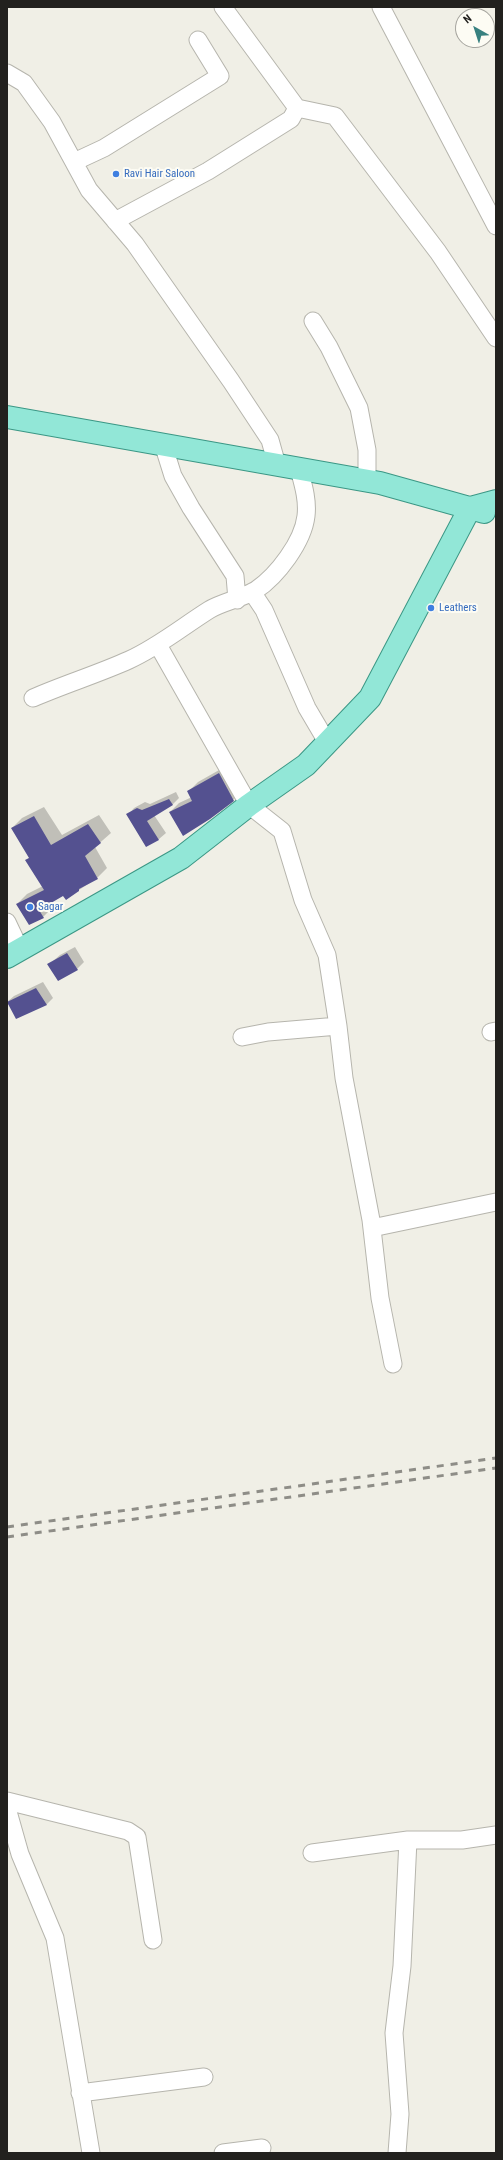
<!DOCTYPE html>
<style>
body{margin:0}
#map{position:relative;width:503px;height:2160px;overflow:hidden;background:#f0efe6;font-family:"Roboto Condensed",sans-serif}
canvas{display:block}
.frame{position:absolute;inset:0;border:8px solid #22211e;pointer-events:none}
.north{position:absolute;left:455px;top:8px;width:40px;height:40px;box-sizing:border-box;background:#fdfcf4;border:1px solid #a5a49e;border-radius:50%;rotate:321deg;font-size:11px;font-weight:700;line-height:16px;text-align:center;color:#22211e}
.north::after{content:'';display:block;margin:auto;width:14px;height:18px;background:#388180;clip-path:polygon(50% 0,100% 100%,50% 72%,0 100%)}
</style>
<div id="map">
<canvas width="503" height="2160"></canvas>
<div class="frame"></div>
<div class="north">N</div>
</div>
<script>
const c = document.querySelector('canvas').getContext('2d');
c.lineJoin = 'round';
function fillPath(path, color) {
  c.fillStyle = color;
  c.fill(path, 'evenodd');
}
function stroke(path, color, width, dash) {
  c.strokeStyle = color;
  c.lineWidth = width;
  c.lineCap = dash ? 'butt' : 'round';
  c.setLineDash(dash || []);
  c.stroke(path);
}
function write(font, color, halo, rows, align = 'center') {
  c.font = font + ' "Roboto Condensed",sans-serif';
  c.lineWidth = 4;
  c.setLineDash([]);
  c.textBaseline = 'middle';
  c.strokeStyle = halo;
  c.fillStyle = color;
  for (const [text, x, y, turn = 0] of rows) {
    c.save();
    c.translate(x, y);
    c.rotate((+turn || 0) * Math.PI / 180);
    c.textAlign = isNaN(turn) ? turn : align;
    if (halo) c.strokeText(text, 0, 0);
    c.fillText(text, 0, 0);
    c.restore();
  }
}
fillPath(new Path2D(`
 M 228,765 L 242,791 L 233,800 L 170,812 L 179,803 L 192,797 L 189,791 L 198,782 Z
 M 176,792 L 179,798 L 172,805 L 154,815 L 166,833 L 159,839 L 146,846 L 128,815 L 134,808 L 145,802 L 150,804 Z
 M 44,807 L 62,835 L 99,815 L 111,833 L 95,847 L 107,868 L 97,878 L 79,890 L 63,894 L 50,902 L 53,907 L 43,917 L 17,904 L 27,894 L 43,886 L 27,860 L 30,857 L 12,828 L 22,818 Z
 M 75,947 L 84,962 L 77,969 L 53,961 L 60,955 Z
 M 43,982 L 53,998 L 47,1004 L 17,1018 L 7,1002 L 14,996 Z`), '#0003');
fillPath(new Path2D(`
 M 219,773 L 234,801 L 210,819 L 183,836 L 169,812 L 192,801 L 187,791 Z
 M 169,799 L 173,805 L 147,821 L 159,840 L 146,847 L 126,814 L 137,808 L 142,810 Z
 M 34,816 L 51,845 L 88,824 L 101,843 L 85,856 L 98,879 L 79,889 L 79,891 L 66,900 L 63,896 L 39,910 L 44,918 L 29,925 L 16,904 L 44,890 L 25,860 L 29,858 L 11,828 Z
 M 67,953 L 78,970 L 58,981 L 47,964 Z
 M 36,988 L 47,1005 L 16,1019 L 7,1002 Z`), '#545190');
const minor = new Path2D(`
 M 223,7 L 297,108 L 335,116 L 438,252 L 496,338
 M 381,7 L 496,226
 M 7,73 L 24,83 L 52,122 L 89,190 L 135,244 L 231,381 L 270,440 L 277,465
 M 74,162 L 104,148 L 220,76 L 198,40
 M 115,221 L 208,171 L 291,119 L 297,108
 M 313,321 L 329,347 L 359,408 L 367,450 L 367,481
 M 163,444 L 173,476 L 191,508 L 235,576 L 237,600
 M 252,592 L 264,610 L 307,708 L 327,742
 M 158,645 L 249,805 L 282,831 L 303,900 L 327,955 L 338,1026 L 344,1078 L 371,1220 L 380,1298 L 393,1364
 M 33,698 C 65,684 98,674 129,660 C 158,647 182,627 209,610 C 222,602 241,599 256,590 C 277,576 303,542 306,516 C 308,500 303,484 299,469
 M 7,922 L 15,939
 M 491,1032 L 496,1031
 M 242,1037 L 268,1032 L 338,1026
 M 372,1228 L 496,1202
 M 7,1801 L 128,1831 L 137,1837 L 153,1940
 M 7,1808 L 20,1854 L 55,1938 L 91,2153
 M 312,1853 L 408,1840 L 462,1840 L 496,1835
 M 80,2093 L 204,2077
 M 223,2153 L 262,2148
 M 397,2153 L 400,2114 L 394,2033 L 402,1966 L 408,1840`);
const major = new Path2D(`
 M 7,417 L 380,483 L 484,512
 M 7,957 L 181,858 L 249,805 L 306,765 L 370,698 L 470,508 L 496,501`);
stroke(minor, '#b6b5ad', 19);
stroke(major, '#3b9785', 24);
stroke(minor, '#fff', 17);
stroke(major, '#92e7d7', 22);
stroke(new Path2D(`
 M 7,1527 L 496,1458
 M 7,1537 L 496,1468`), '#8e8d87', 3, [7, 7]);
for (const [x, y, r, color] of [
 [116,174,4,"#3f7fe0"],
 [431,608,4,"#3f7fe0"],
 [30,907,4,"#3f7fe0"]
]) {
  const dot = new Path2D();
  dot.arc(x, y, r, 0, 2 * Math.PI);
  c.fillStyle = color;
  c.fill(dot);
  stroke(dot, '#fdfcf4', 1.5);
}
write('11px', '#366cbe', '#fdfcf4', [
 ["Ravi Hair Saloon",124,174],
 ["Leathers",439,608],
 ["Sagar",38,907]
], 'left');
</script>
